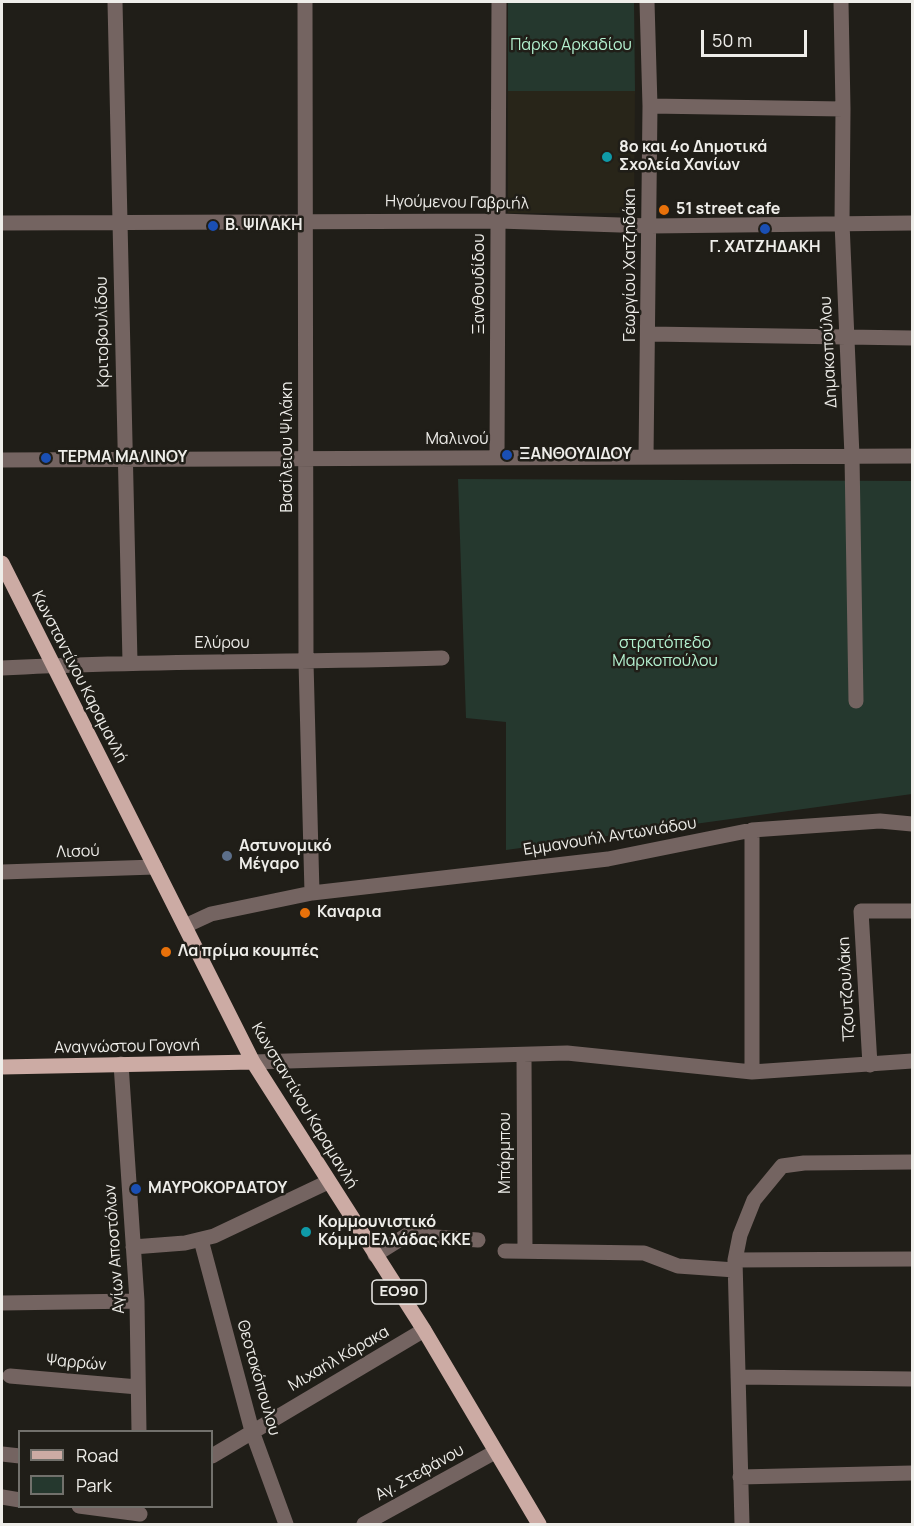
<!DOCTYPE html>
<meta charset="utf-8">
<style>
body{margin:0}
#map{position:relative;width:914px;height:1526px;overflow:hidden;background:#201e18;font-family:Manrope,sans-serif}
canvas{display:block}
.frame{position:absolute;inset:0;border:3px solid #eeede9;pointer-events:none}
.legend{position:absolute;left:18px;top:1430px;width:195px;height:78px;box-sizing:border-box;background:#201e18;border:2px solid #72716c;margin:0;padding:8px 10px;list-style:none;font-size:18px;color:#eeede9}
.legend li{display:flex;align-items:center;gap:12px;height:30px}
.legend b{width:30px;border:2px solid #72716c}
.scale{position:absolute;left:701px;top:30px;width:106px;height:27px;box-sizing:border-box;border:3px solid #eeede9;border-top:0;padding-left:8px;font-size:18px;line-height:21px;white-space:nowrap;color:#eeede9;-webkit-text-stroke:4px #201e18;paint-order:stroke}
</style>
<div id="map">
<canvas width="914" height="1526"></canvas>
<div class="frame"></div>
<ul class="legend">
<li><b style="height:8px;background:#ccaba4"></b>Road</li>
<li><b style="height:16px;background:#25382e"></b>Park</li>
</ul>
<div class="scale">50 m</div>
</div>
<script>
const c = document.querySelector('canvas').getContext('2d');
c.lineJoin = 'round';
function fillPath(path, color) {
  c.fillStyle = color;
  c.fill(path, 'evenodd');
}
function stroke(path, color, width, dash) {
  c.strokeStyle = color;
  c.lineWidth = width;
  c.lineCap = dash ? 'butt' : 'round';
  c.setLineDash(dash || []);
  c.stroke(path);
}
function write(font, color, halo, rows, align = 'center') {
  c.font = font + ' Manrope,sans-serif';
  c.lineWidth = 5;
  c.setLineDash([]);
  c.textBaseline = 'middle';
  c.strokeStyle = halo;
  c.fillStyle = color;
  for (const [text, x, y, turn = 0] of rows) {
    c.save();
    c.translate(x, y);
    c.rotate((+turn || 0) * Math.PI / 180);
    c.textAlign = isNaN(turn) ? turn : align;
    if (halo) c.strokeText(text, 0, 0);
    c.fillText(text, 0, 0);
    c.restore();
  }
}
fillPath(new Path2D(`
 M 508,91 L 635,91 L 634,213 L 508,213 Z`), '#282519');
fillPath(new Path2D(`
 M 508,2 L 634,2 L 635,91 L 508,91 Z
 M 458,479 L 912,481 L 912,794 L 506,850 L 506,722 L 466,718 Z`), '#25382e');
stroke(new Path2D(`
 M 115,2 L 130,662
 M 305,2 L 306,662 L 312,893
 M 841,2 L 843,109 L 842,223 L 852,456 L 856,701
 M 650,106 L 843,109
 M 2,223 L 499,221 L 650,226 L 912,223
 M 649,334 L 912,338
 M 646,457 L 650,106 L 647,2
 M 497,458 L 499,2
 M 2,460 L 912,456
 M 2,668 C 148,660 295,663 442,658
 M 2,872 L 155,867
 M 185,926 L 211,914 L 312,893 L 608,859 L 752,830 L 880,821 L 912,824
 M 524,1055 L 525,1251
 M 253,1062 L 567,1053 L 752,1072 L 912,1061
 M 121,1064 L 137,1301 L 139,1432
 M 870,1065 L 861,911 L 912,911
 M 752,1072 L 752,830
 M 201,1240 L 252,1431 L 286,1524
 M 133,1247 L 185,1243 L 214,1236 L 328,1182
 M 505,1251 L 644,1253 L 678,1266 L 735,1270
 M 375,1255 L 407,1235 L 478,1240
 M 735,1260 L 912,1259
 M 2,1303 L 137,1301
 M 10,1376 L 138,1387
 M 738,1377 L 912,1379
 M 2,1454 L 20,1456
 M 212,1456 L 424,1330
 M 740,1477 L 912,1473
 M 2,1497 L 20,1500
 M 79,1506 L 140,1514
 M 364,1524 L 495,1452
 M 742,1524 L 735,1260 L 740,1235 L 754,1200 L 782,1166 L 804,1163 L 912,1162`), '#746461', 15);
stroke(new Path2D(`
 M 2,563 L 253,1062 L 424,1330 L 539,1524
 M 2,1067 L 253,1062`), '#ccaba4', 15);
for (const [x, y, r, color] of [
 [607,157,6,"#0f9aa8"],
 [664,210,6,"#e8710a"],
 [213,226,6,"#1a4fb4"],
 [765,229,6,"#1a4fb4"],
 [507,455,6,"#1a4fb4"],
 [46,458,6,"#1a4fb4"],
 [227,856,6,"#5c6f8a"],
 [305,913,6,"#e8710a"],
 [166,952,6,"#e8710a"],
 [136,1189,6,"#1a4fb4"],
 [306,1232,6,"#0f9aa8"]
]) {
  const dot = new Path2D();
  dot.arc(x, y, r, 0, 2 * Math.PI);
  c.fillStyle = color;
  c.fill(dot);
  stroke(dot, '#201e18', 2);
}
for (const [x, y, w] of [
 [399,1292,54]
]) {
  const box = new Path2D();
  box.roundRect(x - w / 2, y - 12, w, 24, 4.5);
  c.fillStyle = '#201e18';
  c.fill(box);
  stroke(box, '#eeede9', 1.5);
}
write('bold 15px', '#eeede9', null, [
 ["ΕΟ90",399,1292]
]);
write('16px', '#b3f0cf', '#201e18', [
 ["Πάρκο Αρκαδίου",571,46],
 ["στρατόπεδο",665,644],
 ["Μαρκοπούλου",665,662]
]);
write('bold 16px', '#eeede9', '#201e18', [
 ["8ο και 4ο Δημοτικά",619,148],
 ["Σχολεία Χανίων",619,166],
 ["51 street cafe",676,210],
 ["Β. ΨΙΛΑΚΗ",225,226],
 ["Γ. ΧΑΤΖΗΔΑΚΗ",765,248,"center"],
 ["ΞΑΝΘΟΥΔΙΔΟΥ",519,455],
 ["ΤΕΡΜΑ ΜΑΛΙΝΟΥ",58,458],
 ["Αστυνομικό",239,847],
 ["Μέγαρο",239,865],
 ["Καναρια",317,913],
 ["Λα πρίμα κουμπές",178,952],
 ["ΜΑΥΡΟΚΟΡΔΑΤΟΥ",148,1189],
 ["Κομμουνιστικό",318,1223],
 ["Κόμμα Ελλάδας ΚΚΕ",318,1241]
], 'left');
write('16px', '#eeede9', '#201e18', [
 ["Ηγούμενου Γαβριήλ",457,203,1],
 ["Γεωργίου Χατζηδάκη",631,265,-90],
 ["Ξανθουδίδου",480,284,-90],
 ["Κριτοβουλίδου",103,332,-91],
 ["Δημακοπούλου",829,352,-93],
 ["Μαλινού",457,440],
 ["Βασίλειου Ψιλάκη",288,447,-90],
 ["Ελύρου",222,644],
 ["Κωνσταντίνου Καραμανλή",79,677,63],
 ["Εμμανουήλ Αντωνιάδου",610,837,-9],
 ["Λισού",78,852,-2],
 ["Τζουτζουλάκη",847,989,-93],
 ["Αναγνώστου Γογονή",127,1047,-1],
 ["Κωνσταντίνου Καραμανλή",304,1106,59],
 ["Μπάρμπου",506,1153,-90],
 ["Αγίων Αποστόλων",115,1249,-94],
 ["Μιχαήλ Κόρακα",339,1359,-30],
 ["Ψαρρών",76,1363,5],
 ["Θεοτοκόπουλου",258,1378,74],
 ["Αγ. Στεφάνου",420,1473,-29]
]);
</script>
